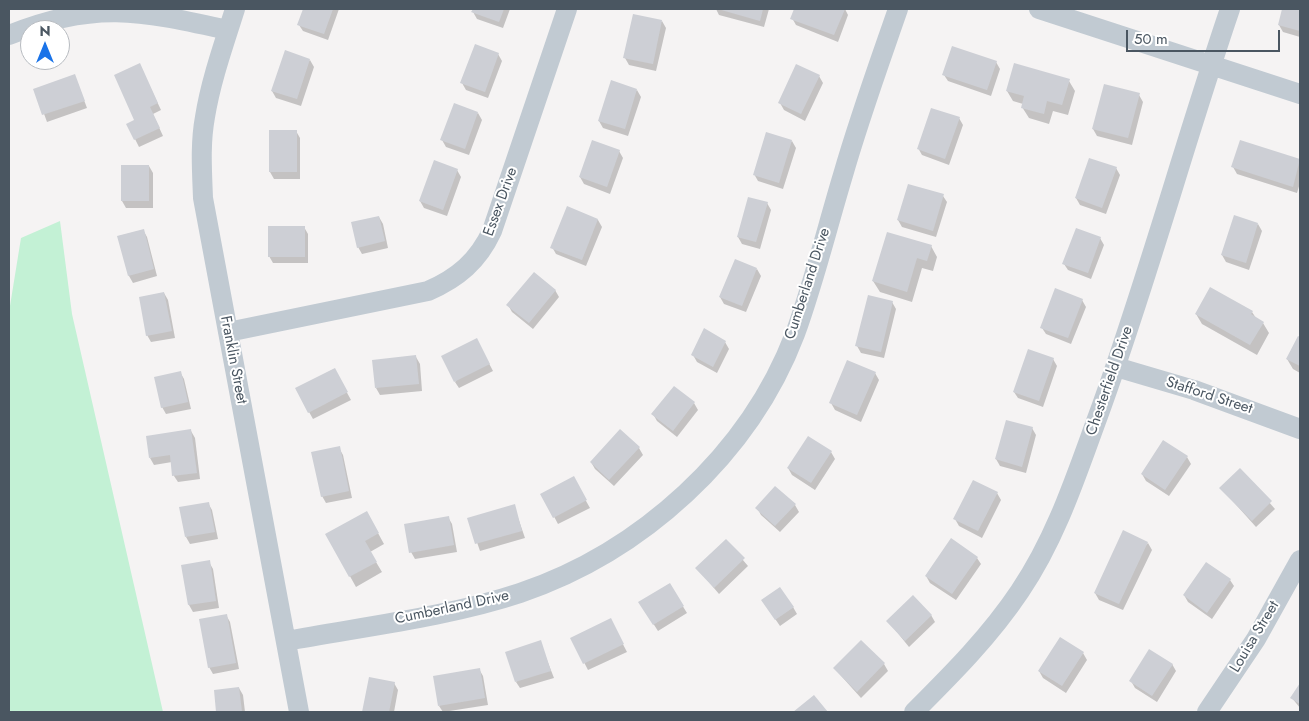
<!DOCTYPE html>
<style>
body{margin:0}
#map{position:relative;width:1309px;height:721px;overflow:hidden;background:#f5f3f3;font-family:Jost,sans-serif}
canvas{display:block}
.frame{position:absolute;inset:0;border:10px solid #4a5661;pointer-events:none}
.north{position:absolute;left:20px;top:20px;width:50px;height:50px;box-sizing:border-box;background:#fff;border:1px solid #b7bbc0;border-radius:50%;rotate:0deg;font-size:14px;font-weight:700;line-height:20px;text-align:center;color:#4a5661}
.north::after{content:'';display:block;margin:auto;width:18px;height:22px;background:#1a73e8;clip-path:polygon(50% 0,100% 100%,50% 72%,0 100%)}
.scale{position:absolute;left:1126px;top:30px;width:154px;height:22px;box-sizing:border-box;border:2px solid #4a5661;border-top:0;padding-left:6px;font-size:15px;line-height:18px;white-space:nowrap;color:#4a5661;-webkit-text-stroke:4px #fff;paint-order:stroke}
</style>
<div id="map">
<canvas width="1309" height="721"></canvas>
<div class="frame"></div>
<div class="north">N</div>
<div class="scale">50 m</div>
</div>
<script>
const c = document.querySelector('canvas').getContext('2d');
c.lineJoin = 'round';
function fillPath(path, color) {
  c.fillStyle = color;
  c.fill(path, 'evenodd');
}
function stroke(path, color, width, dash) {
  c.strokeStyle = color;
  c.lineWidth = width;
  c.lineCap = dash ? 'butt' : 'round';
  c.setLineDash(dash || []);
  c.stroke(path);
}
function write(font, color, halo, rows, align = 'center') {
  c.font = font + ' Jost,sans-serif';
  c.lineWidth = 4;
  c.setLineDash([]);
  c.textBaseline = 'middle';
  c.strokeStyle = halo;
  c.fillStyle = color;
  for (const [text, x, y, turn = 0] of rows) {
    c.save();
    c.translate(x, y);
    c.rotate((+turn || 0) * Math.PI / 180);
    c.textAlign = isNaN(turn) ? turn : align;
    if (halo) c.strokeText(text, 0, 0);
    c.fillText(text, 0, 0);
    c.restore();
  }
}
fillPath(new Path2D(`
 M 60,221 L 72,314 L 163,712 L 9,712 L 9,312 L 21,238 Z`), '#c3f1d5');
fillPath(new Path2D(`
 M 305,9 L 339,9 L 328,40 L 303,31 L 299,25 Z
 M 474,9 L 510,9 L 503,28 L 477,19 L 473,12 Z
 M 716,9 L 769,9 L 764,27 L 719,15 Z
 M 795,9 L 845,9 L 848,15 L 838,42 L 796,25 L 792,18 Z
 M 1284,9 L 1300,9 L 1300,37 L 1283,32 L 1279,25 Z
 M 662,21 L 666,28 L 656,71 L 629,65 L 625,58 Z
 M 498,54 L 502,61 L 488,98 L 466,90 L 462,83 Z
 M 310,60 L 314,67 L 301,106 L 276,98 L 272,91 Z
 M 996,62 L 1000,69 L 991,96 L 948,81 L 944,75 Z
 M 143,72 L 161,110 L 153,114 L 163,136 L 139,147 L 128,125 L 136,121 Z
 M 75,76 L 87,108 L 47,122 L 35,89 Z
 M 819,76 L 823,83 L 805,121 L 784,110 L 780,103 Z
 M 1069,81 L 1075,91 L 1068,115 L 1053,111 L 1049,124 L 1029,118 L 1022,107 L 1023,104 L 1013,101 L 1007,91 Z
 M 637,90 L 641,97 L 628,136 L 603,128 L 599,121 Z
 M 1139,95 L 1143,102 L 1132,145 L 1097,136 L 1093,129 Z
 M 478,113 L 482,120 L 469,155 L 446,147 L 442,140 Z
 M 959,118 L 963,125 L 949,165 L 922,155 L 918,148 Z
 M 296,131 L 300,138 L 300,179 L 274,179 L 270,172 Z
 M 792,141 L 796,148 L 783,189 L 758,181 L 754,174 Z
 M 1241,141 L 1300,160 L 1300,183 L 1297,193 L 1237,174 L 1233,167 Z
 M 619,151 L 623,158 L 610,194 L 584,184 L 580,177 Z
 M 149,166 L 153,173 L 153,208 L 126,208 L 122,201 Z
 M 1116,168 L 1120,175 L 1106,214 L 1080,205 L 1076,198 Z
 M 457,170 L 461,177 L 447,216 L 424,208 L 420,201 Z
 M 943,196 L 947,202 L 936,237 L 902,227 L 898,220 Z
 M 767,203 L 771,210 L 760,249 L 742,244 L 738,237 Z
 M 567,208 L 598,220 L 602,227 L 586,266 L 556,254 L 552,247 Z
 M 379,217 L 383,224 L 388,248 L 362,254 L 358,247 Z
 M 1258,224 L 1262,231 L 1249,270 L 1226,262 L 1222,255 Z
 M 304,227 L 308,234 L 308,263 L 273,263 L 269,256 Z
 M 143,230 L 147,237 L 157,276 L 133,283 L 129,276 L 119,236 Z
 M 1100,238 L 1104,245 L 1091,279 L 1068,270 L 1064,264 Z
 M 931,246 L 937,257 L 933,271 L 922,268 L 912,302 L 880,292 L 873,281 Z
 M 757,269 L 761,276 L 746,312 L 724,304 L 720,297 Z
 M 555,290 L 559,297 L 533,329 L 512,312 L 508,305 Z
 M 164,293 L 168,300 L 175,338 L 151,342 L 147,335 Z
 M 1082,300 L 1086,307 L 1071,344 L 1046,334 L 1042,328 Z
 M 892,302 L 896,309 L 884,358 L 861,353 L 857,346 Z
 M 1252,312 L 1256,318 L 1263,323 L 1269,333 L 1257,355 L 1202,324 L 1196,314 Z
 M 1299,338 L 1300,338 L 1300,373 L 1293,369 L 1287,359 Z
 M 725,342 L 729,349 L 717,373 L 697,362 L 693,355 Z
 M 480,346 L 493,371 L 459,388 L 455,382 Z
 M 416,357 L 420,364 L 422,391 L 380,395 L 376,388 Z
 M 1053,359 L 1057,366 L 1043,407 L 1018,398 L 1014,392 Z
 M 334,369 L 351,400 L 313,419 L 296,389 Z
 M 180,372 L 184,379 L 191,409 L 166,414 L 162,407 Z
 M 875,373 L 879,380 L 861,422 L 835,410 L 831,403 Z
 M 694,403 L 698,410 L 677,437 L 657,421 L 653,414 Z
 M 1032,428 L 1036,435 L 1026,473 L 1000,466 L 996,459 Z
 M 620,430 L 639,448 L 643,455 L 614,486 L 595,469 L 591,462 Z
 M 191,431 L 195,438 L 200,479 L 178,482 L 174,476 L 172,462 L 154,465 L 150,458 Z
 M 339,448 L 343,455 L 352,498 L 326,503 L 322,496 Z
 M 831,452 L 835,459 L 815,490 L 792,475 L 788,468 Z
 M 1187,457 L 1191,464 L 1169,496 L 1146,481 L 1142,474 Z
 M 1240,469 L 1275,509 L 1256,527 L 1221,488 Z
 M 573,478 L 590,508 L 558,524 L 542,494 Z
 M 997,493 L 1001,500 L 982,538 L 959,526 L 955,519 Z
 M 208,503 L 212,510 L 218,539 L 190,544 L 186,537 Z
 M 795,505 L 799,512 L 780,532 L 761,515 L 757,508 Z
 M 514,506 L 525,538 L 480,551 L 469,519 Z
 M 367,513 L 384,544 L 370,552 L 382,572 L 356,587 L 327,535 Z
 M 448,517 L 452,524 L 457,552 L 415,559 L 411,552 Z
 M 726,540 L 748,566 L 719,594 L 697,568 Z
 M 1148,543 L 1152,550 L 1123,610 L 1099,600 L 1095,593 Z
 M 977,558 L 981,564 L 956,600 L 930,583 L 926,576 Z
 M 209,562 L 213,569 L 219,608 L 193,612 L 189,605 L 183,566 Z
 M 1230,580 L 1234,586 L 1212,619 L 1188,602 L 1184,595 Z
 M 669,584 L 687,613 L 658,631 L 640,603 Z
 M 767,607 L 793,607 L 797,614 L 780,626 Z
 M 226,615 L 230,622 L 239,669 L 213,674 L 209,667 Z
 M 931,615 L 935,622 L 909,647 L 888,621 Z
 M 614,627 L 627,652 L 588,670 L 572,639 Z
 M 540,642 L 554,678 L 520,688 L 516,682 Z
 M 1083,653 L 1087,660 L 1066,693 L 1043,678 L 1039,671 Z
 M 884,664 L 888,671 L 861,698 L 834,668 Z
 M 1172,664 L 1176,671 L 1157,702 L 1135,688 L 1131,681 Z
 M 479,669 L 483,676 L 488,705 L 443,712 L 439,706 Z
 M 370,678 L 394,683 L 398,690 L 394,712 L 363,712 Z
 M 1300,685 L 1300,708 L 1292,698 Z
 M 239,688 L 243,695 L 245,712 L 218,712 L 215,691 Z`), '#0003');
fillPath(new Path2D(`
 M 303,9 L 333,9 L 324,34 L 297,25 Z
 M 473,9 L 504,9 L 499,22 L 471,12 Z
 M 718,9 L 763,9 L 760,21 Z
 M 794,9 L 845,9 L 834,35 L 790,19 Z
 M 1282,9 L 1300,9 L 1300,31 L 1278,25 Z
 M 633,14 L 662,20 L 653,64 L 623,58 Z
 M 475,44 L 499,53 L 485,92 L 460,83 Z
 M 952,46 L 997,61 L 987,90 L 942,75 Z
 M 285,50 L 310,59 L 297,99 L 271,91 Z
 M 140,63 L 158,103 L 150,107 L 160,128 L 134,140 L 126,124 L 134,120 L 114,75 Z
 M 1014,63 L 1070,79 L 1062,105 L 1047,101 L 1044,114 L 1021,108 L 1024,96 L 1006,91 Z
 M 796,64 L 820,75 L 801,114 L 778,103 Z
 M 75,74 L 85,101 L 42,115 L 33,89 Z
 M 611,80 L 637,89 L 625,129 L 598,121 Z
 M 1104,84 L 1140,93 L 1128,138 L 1092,129 Z
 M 454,103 L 478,112 L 465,149 L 440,140 Z
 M 931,108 L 960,117 L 945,159 L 917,149 Z
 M 269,130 L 297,130 L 297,172 L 269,172 Z
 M 766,132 L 792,140 L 779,183 L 753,175 Z
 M 592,140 L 620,150 L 607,187 L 579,177 Z
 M 1240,140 L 1300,159 L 1293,187 L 1231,167 Z
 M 1089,158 L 1117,167 L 1102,208 L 1075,198 Z
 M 434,160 L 458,169 L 443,210 L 419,201 Z
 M 121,165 L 149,165 L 149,201 L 121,201 Z
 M 908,184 L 944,194 L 933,231 L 897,220 Z
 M 748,197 L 768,202 L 756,242 L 737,237 Z
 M 567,206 L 598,219 L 582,260 L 550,248 Z
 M 1234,215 L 1258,223 L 1246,263 L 1221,255 Z
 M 379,216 L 385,241 L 357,248 L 351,222 Z
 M 268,226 L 305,226 L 305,257 L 268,257 Z
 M 1076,228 L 1101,237 L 1088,273 L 1062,264 Z
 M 144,229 L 154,269 L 128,276 L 117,236 Z
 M 887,232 L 932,245 L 927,261 L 917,258 L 907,292 L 872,281 Z
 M 735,259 L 757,268 L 742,306 L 719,297 Z
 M 534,272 L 556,290 L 529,323 L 506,305 Z
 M 1210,287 L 1253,311 L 1251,314 L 1264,322 L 1250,345 L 1195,314 Z
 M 1055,288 L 1083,299 L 1068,338 L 1040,328 Z
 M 164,292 L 172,331 L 146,336 L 139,297 Z
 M 868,295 L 893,301 L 881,352 L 855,346 Z
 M 704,328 L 726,341 L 713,367 L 691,355 Z
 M 1298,336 L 1300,337 L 1300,366 L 1286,359 Z
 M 477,338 L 490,364 L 454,382 L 441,356 Z
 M 1028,349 L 1054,358 L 1039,401 L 1013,392 Z
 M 416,355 L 419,384 L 375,388 L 372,360 Z
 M 847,360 L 876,372 L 857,415 L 829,403 Z
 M 335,368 L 348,392 L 308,413 L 295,388 Z
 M 181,371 L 188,402 L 161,408 L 154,377 Z
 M 674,386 L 695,402 L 673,431 L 651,414 Z
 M 1006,420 L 1033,427 L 1022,467 L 995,459 Z
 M 191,429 L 197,473 L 172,476 L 170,455 L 149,458 L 146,436 Z
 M 620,429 L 640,447 L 609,480 L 590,462 Z
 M 808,436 L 832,451 L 811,483 L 787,468 Z
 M 1163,440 L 1188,456 L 1165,490 L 1141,474 Z
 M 340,446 L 349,491 L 321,497 L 311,452 Z
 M 1240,468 L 1272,501 L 1252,521 L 1219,488 Z
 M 574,476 L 587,500 L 553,518 L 540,494 Z
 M 973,480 L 998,492 L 978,531 L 953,519 Z
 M 775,486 L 796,504 L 775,526 L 755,508 Z
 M 209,502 L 215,532 L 185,537 L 179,507 Z
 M 515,504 L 522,531 L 475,544 L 467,518 Z
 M 367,511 L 379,533 L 365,541 L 377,562 L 349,577 L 325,534 Z
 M 449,516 L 454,545 L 409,553 L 404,524 Z
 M 1123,530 L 1148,542 L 1119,604 L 1094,593 Z
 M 951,538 L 978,557 L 952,594 L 925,576 Z
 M 726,539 L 745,558 L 714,588 L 695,568 Z
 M 210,560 L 216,601 L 188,605 L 181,565 Z
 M 1206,562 L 1231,579 L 1207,613 L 1183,595 Z
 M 670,583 L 684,606 L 653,625 L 638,602 Z
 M 780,587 L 794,607 L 775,620 L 761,600 Z
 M 913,595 L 932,615 L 905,641 L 886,621 Z
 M 227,614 L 236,663 L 208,668 L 199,619 Z
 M 611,618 L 624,644 L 583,664 L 570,638 Z
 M 1060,637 L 1084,652 L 1062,686 L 1038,671 Z
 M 541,640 L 551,671 L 515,682 L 505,652 Z
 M 861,640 L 885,663 L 857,692 L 833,668 Z
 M 1149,649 L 1173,664 L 1152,696 L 1129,681 Z
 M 480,668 L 485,698 L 438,706 L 433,676 Z
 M 369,677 L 395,682 L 389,712 L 362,712 Z
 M 1300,683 L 1300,704 L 1290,698 Z
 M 239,687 L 242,712 L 216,712 L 214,690 Z
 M 814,695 L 828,712 L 793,712 Z`), '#cdcfd5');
stroke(new Path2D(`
 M 235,9 C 224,44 211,80 205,117 C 200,144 202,171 203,198 L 299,712
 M 1039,9 L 1300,94
 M 9,35 C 95,0 141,11 228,30
 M 228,332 L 428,291 C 458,278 478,261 492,231 L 567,9
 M 1116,367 L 1194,390 L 1300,429
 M 286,641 C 361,627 448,617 520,593 C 641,552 749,455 795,334 C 814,282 827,228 843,175 C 859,119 879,64 898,9
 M 914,712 C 952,674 990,636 1020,591 C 1056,538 1076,476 1098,416 C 1147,282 1184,144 1230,9
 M 1207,712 L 1256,639 L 1300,560`), '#c1cad2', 20);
write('15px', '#4a5661', '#fff', [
 ["Essex Drive",501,202,-70],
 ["Cumberland Drive",808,284,-72],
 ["Franklin Street",233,360,79],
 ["Chesterfield Drive",1110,381,-71],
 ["Stafford Street",1209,396,18],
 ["Cumberland Drive",452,608,-12],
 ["Louisa Street",1255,637,-59]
]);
</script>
